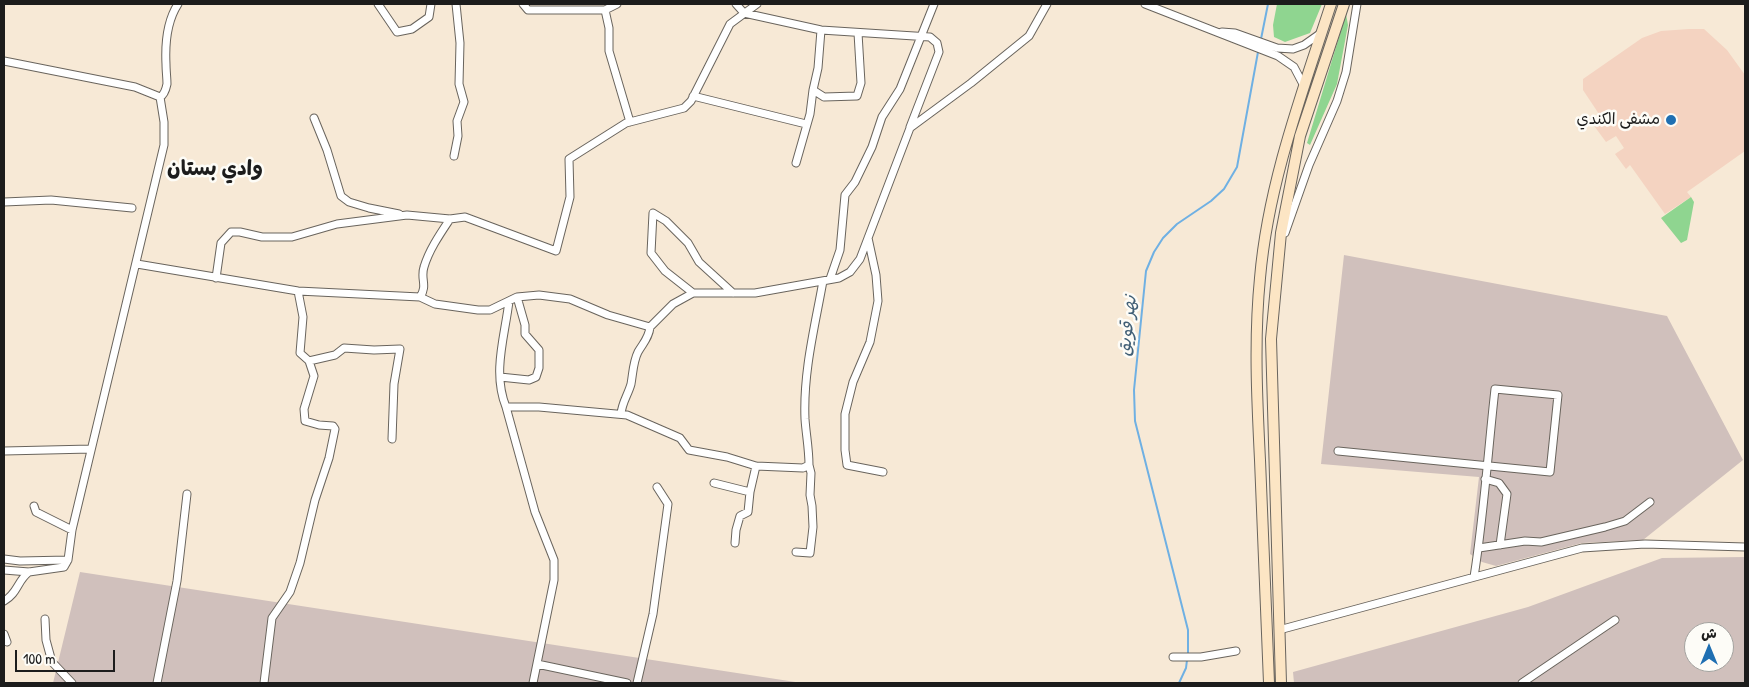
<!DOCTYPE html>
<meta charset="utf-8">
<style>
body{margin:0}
#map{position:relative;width:1749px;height:687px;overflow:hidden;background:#f7e9d6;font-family:"Patrick Hand","Playpen Sans Arabic",sans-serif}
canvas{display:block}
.frame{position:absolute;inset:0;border:5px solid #1c1c1c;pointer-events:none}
.north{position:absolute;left:1684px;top:622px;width:50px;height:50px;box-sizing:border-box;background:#fdfcf7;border:1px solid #a3a29f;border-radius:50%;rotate:0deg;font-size:14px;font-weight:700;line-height:20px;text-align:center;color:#1c1c1c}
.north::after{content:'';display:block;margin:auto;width:18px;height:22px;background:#1f6fb2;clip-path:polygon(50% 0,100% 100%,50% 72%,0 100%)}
.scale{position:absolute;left:15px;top:650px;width:100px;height:22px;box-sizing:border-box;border:2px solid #1c1c1c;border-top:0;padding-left:6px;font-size:15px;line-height:18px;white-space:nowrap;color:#1c1c1c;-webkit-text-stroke:4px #fdfcf7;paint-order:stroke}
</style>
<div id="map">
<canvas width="1749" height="687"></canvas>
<div class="frame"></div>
<div class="north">ش</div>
<div class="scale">100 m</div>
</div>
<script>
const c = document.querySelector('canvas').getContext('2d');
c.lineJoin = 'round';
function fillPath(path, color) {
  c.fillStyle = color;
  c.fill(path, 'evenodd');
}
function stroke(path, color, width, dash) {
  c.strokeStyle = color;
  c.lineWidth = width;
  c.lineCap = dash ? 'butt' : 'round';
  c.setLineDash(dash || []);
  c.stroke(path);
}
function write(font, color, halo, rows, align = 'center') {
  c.font = font + ' "Patrick Hand","Playpen Sans Arabic",sans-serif';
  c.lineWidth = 5;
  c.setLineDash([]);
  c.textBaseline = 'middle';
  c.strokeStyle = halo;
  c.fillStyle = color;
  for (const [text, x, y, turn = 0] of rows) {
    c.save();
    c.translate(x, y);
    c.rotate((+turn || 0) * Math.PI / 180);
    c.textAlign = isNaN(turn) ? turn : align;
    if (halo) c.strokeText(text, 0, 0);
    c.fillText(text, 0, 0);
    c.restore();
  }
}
fillPath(new Path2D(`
 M 1689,29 L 1704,29 L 1727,50 L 1745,75 L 1745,151 L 1687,192 L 1691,197 L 1665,214 L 1630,165 L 1626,169 L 1615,154 L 1624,148 L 1616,136 L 1606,142 L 1592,123 L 1601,117 L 1583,90 L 1583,79 L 1642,38 L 1661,31 Z`), '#f4d3c1');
fillPath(new Path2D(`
 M 1344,255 L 1667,316 L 1743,460 L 1643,540 L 1582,543 L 1496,566 L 1482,562 L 1470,554 L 1479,477 L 1321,464 Z
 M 1745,557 L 1745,683 L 1294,683 L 1293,672 L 1528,607 L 1662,558 ZM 1694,632 L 1724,632 L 1724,662 L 1694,662 Z
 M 80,572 L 802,683 L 53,683 Z`), '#d0c0bc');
fillPath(new Path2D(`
 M 1277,4 L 1322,4 L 1310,33 L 1285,42 L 1274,37 L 1273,25 Z
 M 1346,14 L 1348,25 L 1337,84 L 1310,145 L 1307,143 Z
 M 1691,197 L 1694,202 L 1687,240 L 1681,243 L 1661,218 Z`), '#8fd590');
stroke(new Path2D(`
 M 1261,39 L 1268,4
 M 1188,655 L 1188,630 L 1135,421 L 1134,390 L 1146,271 L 1154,252 L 1163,238 L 1177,224 L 1211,201 L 1224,189 L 1237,167 L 1258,52
 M 1179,683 L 1186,668 L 1187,660`), '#6fb0e3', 2);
const minor = new Path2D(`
 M 378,4 L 397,32 L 412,29 L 429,17 L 431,4
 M 523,4 L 528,10 L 605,10 L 617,4
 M 736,4 L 744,13 L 821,30 L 930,37 L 937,43 L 939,52 L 910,127
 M 1145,4 L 1278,56 L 1294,67 L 1304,86
 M 605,10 L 609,28 L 609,51 L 630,122
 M 821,30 L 818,68 L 813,90 L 824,97 L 857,96 L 861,83 L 858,33
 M 1222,32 L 1235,33 L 1277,48 L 1293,49 L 1304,45 L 1321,33
 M 4,61 L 135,87 L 160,97 L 164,122 L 164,145 L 72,530 L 68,560 L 64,567 L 29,572 L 4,570
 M 693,96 L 806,124
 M 160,97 C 164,95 166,89 167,84 C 167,78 166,71 166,64 C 165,44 167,21 178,4
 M 314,118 L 327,150 L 341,196 L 349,202 L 369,208 L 399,214
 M 454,156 L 458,136 L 457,121 L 464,102 L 459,84 L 460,43 L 456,4
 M 796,163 L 810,114 L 813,90
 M 4,202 L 51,200 L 132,208
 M 1285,233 L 1309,165 L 1337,101 L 1346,72 L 1357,4
 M 868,238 L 876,275 L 878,301 L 870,342 L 853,382 L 845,414 L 845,450 L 847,465 L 883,472
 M 137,264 L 298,291 L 420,297 L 435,304 L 478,310 L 490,310 L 517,297 L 539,295 L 570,299 L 608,315 L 650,327 L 673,304 L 693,293 L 755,293 L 839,278 L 850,272 L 860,259 L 910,128 L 971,83 L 1029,36 L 1047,4
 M 216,278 L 221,243 L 231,232 L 240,232 L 262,237 L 292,237 L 337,224 L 407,215 L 450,219 L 465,217 L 556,251 L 570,197 L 569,159 L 626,123 L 684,108 L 691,101 L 730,24 L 757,4
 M 830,279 L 840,250 L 845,195 L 855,182 L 872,147 L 882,117 L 900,89 L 934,4
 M 298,291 L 303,317 L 300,353 L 309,361 L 335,355 L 344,348 L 374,350 L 400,349 L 394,384 L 392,439
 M 693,293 L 665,271 L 651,253 L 653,213 L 666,221 L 688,243 L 699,262 L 733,293
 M 420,297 C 428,285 420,279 424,267 C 429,250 440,234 450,219
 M 509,301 C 505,336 492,372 506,407 L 539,407 L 627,415 L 680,438 L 689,450 L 727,457 L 756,466 L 803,468 L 809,465 C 809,449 806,434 805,419 C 803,372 815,326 823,281
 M 500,377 L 529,380 L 536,377 L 539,368 L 539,350 L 525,334 L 525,325 L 517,297
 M 506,407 L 535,512 L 554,560 L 554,580 L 533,683
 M 621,414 C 622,402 628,395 631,384 C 633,373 633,362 638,352 C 643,343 649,338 650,327
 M 4,451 L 91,449
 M 1338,451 L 1550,472 L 1558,395 L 1495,389 C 1488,451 1484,514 1474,577
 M 1485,479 L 1499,483 L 1507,494 L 1500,545
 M 714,483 L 750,492
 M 34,506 L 36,512 L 72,530
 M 735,543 L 736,530 L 740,516 L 748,512 L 750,492 L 756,466
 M 1479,548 L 1525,541 L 1541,542 L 1605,527 L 1625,521 L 1650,502
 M 796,552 L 810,553 L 813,527 L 812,506 L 810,495 L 811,473 L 809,465
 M 4,559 L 20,561 L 68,560
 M 4,601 C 18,593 17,581 29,572
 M 45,619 L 46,640 L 52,662 L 72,683
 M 1279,630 L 1582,548 L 1645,544 L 1745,547
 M 4,634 L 7,642
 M 1173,657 L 1201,657 L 1236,651
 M 537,664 L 627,683
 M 157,683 L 177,581 L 187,494
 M 264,683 L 272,618 L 290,592 L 300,563 L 315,500 L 329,458 L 335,429 L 333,426 L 319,425 L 305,421 L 304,409 L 314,376 L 309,361
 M 637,683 L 653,614 L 668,504 L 657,487
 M 1522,683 L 1615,620`);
const secondary = new Path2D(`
 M 1269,683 C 1266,609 1263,534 1260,460 C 1257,400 1254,338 1260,278 C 1268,184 1302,93 1331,4
 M 1281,683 L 1271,339 L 1281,233 L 1300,136 L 1344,4`);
stroke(minor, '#69645d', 9);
stroke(secondary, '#69645d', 12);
stroke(minor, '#fff', 7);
stroke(secondary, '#fce5c4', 10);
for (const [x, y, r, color] of [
 [1671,120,6,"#1f6fb2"]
]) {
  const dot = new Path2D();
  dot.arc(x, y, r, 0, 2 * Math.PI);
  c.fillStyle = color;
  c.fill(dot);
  stroke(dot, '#fdfcf7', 2);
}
write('16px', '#1c1c1c', '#fdfcf7', [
 ["مشفى الكندي",1660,120]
], 'right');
write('italic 18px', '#415f76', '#fdfcf7', [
 ["نهر قويق",1128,326,-84]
]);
write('bold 21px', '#1c1c1c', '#fdfcf7', [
 ["وادي بستان",215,169]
]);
</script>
